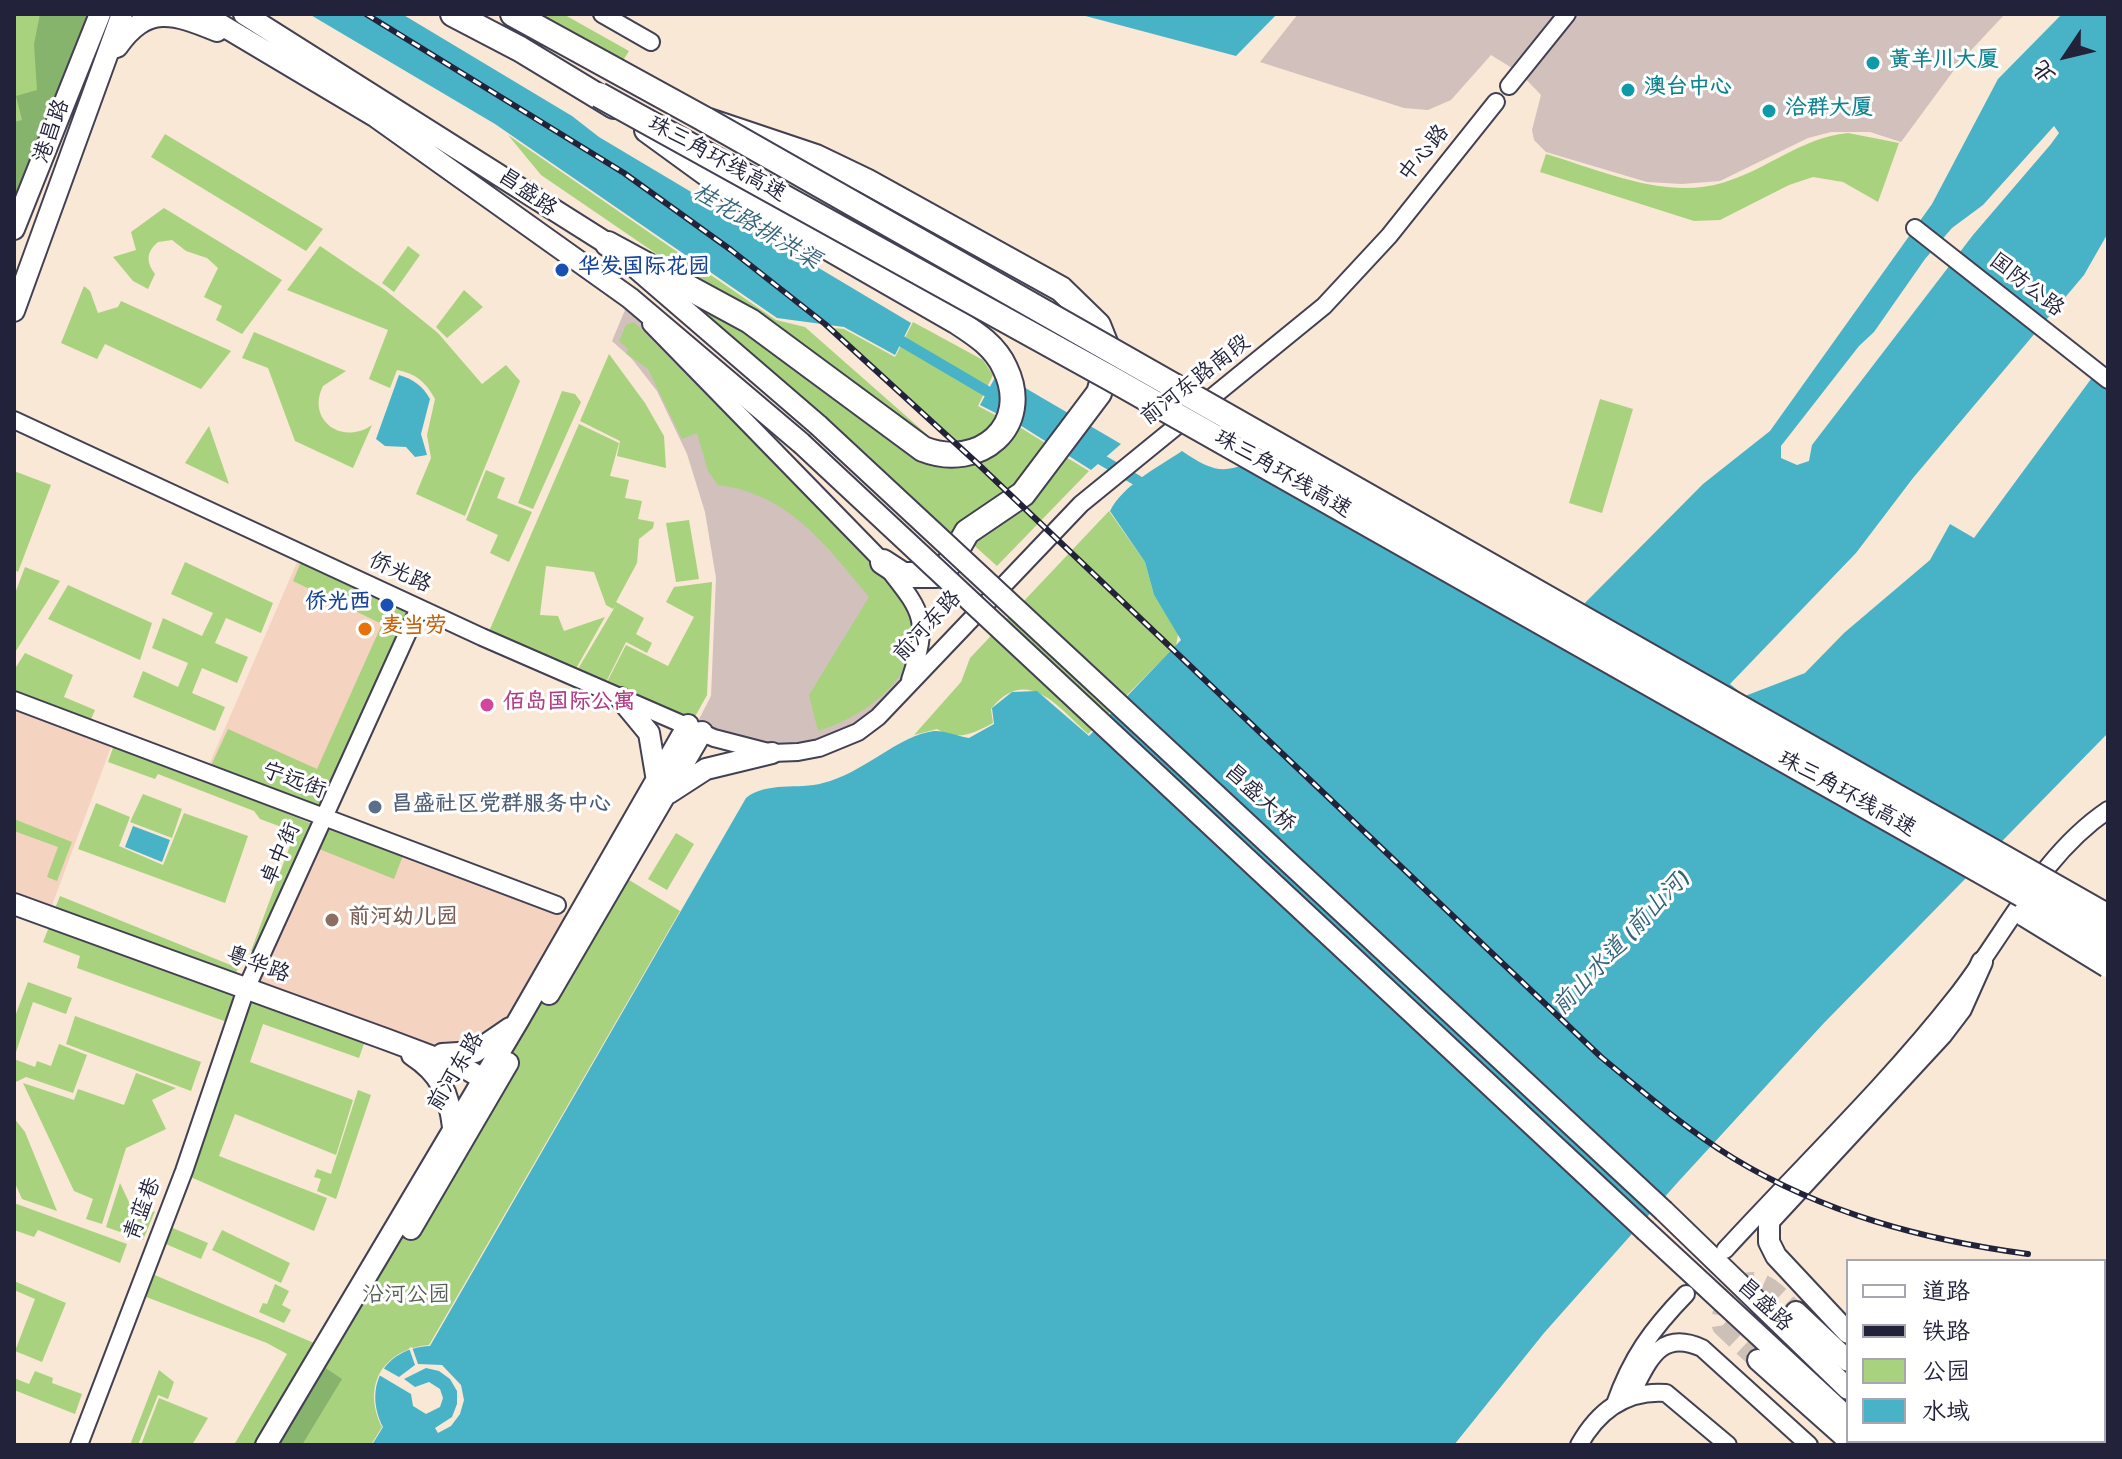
<!DOCTYPE html>
<meta charset="utf-8">
<style>
body{margin:0}
#map{position:relative;width:2122px;height:1459px;overflow:hidden;background:#f8e8d5;font-family:"Gochi Hand","LXGW WenKai TC",sans-serif}
canvas{display:block}
.frame{position:absolute;inset:0;border:16px solid #22223b;pointer-events:none}
.legend{position:absolute;left:1846px;top:1259px;width:260px;height:184px;box-sizing:border-box;background:#fff;border:2px solid #a7a7b1;margin:0;padding:10px 14px;list-style:none;font-size:24px;color:#22223b}
.legend li{display:flex;align-items:center;gap:16px;height:40px}
.legend b{width:40px;border:2px solid #a7a7b1}
.north{position:absolute;left:2026px;top:16px;width:80px;height:80px;-webkit-text-stroke:6px #fff;paint-order:stroke;rotate:235deg;font-size:22px;font-weight:700;line-height:32px;text-align:center;color:#22223b}
.north::after{content:'';display:block;margin:auto;width:28px;height:36px;background:#22223b;clip-path:polygon(50% 0,100% 100%,50% 72%,0 100%)}
</style>
<div id="map">
<canvas width="2122" height="1459"></canvas>
<div class="frame"></div>
<ul class="legend">
<li><b style="height:10px;background:#fff"></b>道路</li>
<li><b style="height:10px;background:#22223b"></b>铁路</li>
<li><b style="height:22px;background:#a9d27e"></b>公园</li>
<li><b style="height:22px;background:#48b3c6"></b>水域</li>
</ul>
<div class="north">北</div>
</div>
<script>
const c = document.querySelector('canvas').getContext('2d');
c.lineJoin = 'round';
function fillPath(path, color) {
  c.fillStyle = color;
  c.fill(path, 'evenodd');
}
function stroke(path, color, width, dash) {
  c.strokeStyle = color;
  c.lineWidth = width;
  c.lineCap = dash ? 'butt' : 'round';
  c.setLineDash(dash || []);
  c.stroke(path);
}
function write(font, color, halo, rows, align = 'center') {
  c.font = font + ' "Gochi Hand","LXGW WenKai TC",sans-serif';
  c.lineWidth = 6;
  c.setLineDash([]);
  c.textBaseline = 'middle';
  c.strokeStyle = halo;
  c.fillStyle = color;
  for (const [text, x, y, turn = 0] of rows) {
    c.save();
    c.translate(x, y);
    c.rotate((+turn || 0) * Math.PI / 180);
    c.textAlign = isNaN(turn) ? turn : align;
    if (halo) c.strokeText(text, 0, 0);
    c.fillText(text, 0, 0);
    c.restore();
  }
}
fillPath(new Path2D(`
 M 301,553 L 419,609 L 324,817 L 560,909 L 566,919 L 518,1021 L 458,1055 L 247,989 L 324,818 L 205,774 Z
 M 14,700 L 114,739 L 48,916 L 14,904 Z`), '#f5d3c1');
fillPath(new Path2D(`
 M 1298,14 L 2005,14 L 1960,62 L 1901,142 L 1870,132 L 1831,132 L 1808,138 L 1720,181 L 1682,184 L 1647,182 L 1546,152 L 1534,140 L 1532,130 L 1541,95 L 1520,73 L 1491,55 L 1451,100 L 1428,110 L 1404,108 L 1260,62 Z
 M 630,298 L 916,606 L 908,685 L 877,716 L 798,751 L 694,729 L 711,696 L 716,578 L 705,512 L 687,454 L 657,391 L 632,359 L 612,341 Z`), '#d1c0bc');
fillPath(new Path2D(`
 M 14,14 L 91,14 L 14,228 Z
 M 520,14 L 565,15 L 629,51 L 619,67 Z
 M 1848,133 L 1899,143 L 1878,202 L 1843,182 L 1813,177 L 1789,185 L 1720,220 L 1694,221 L 1540,172 L 1546,154 C 1600,170 1665,200 1722,183 C 1767,170 1800,138 1848,133 Z
 M 165,134 L 323,229 L 306,251 L 151,157 Z
 M 508,135 L 776,320 L 805,327 L 948,453 L 541,175 Z
 M 164,208 L 282,280 L 242,334 L 216,320 L 222,306 L 204,297 L 218,268 L 207,258 L 186,251 L 172,240 L 158,242 C 146,252 146,262 155,274 L 148,289 L 133,281 L 113,257 L 136,250 L 131,232 Z
 M 320,246 L 385,290 L 438,333 L 482,384 L 506,365 L 520,381 L 465,516 L 416,494 L 431,458 L 427,435 L 435,399 C 426,382 415,373 397,370 L 390,388 L 369,379 L 388,330 L 287,290 Z
 M 408,246 L 420,255 L 394,292 L 382,283 Z
 M 636,263 L 748,325 L 939,459 L 1013,423 L 1050,446 L 1018,493 L 950,543 Z
 M 84,286 L 90,291 L 98,313 L 118,307 L 121,301 L 231,351 L 201,389 L 105,344 L 97,359 L 61,343 Z
 M 464,290 L 483,307 L 447,338 L 436,327 Z
 M 634,322 L 902,592 C 907,602 918,617 917,627 C 915,680 864,717 818,731 L 809,695 L 869,597 C 825,544 789,494 718,485 L 708,471 L 697,433 L 682,439 L 648,369 L 626,353 L 628,349 L 619,341 L 626,325 Z
 M 913,322 L 983,360 L 993,375 L 978,406 L 999,417 L 968,451 L 833,328 L 844,329 L 895,357 Z
 M 254,332 L 346,371 L 323,386 C 306,420 342,446 372,425 L 353,468 L 295,441 L 268,368 L 242,358 Z
 M 609,354 L 645,403 L 664,436 L 666,468 L 617,456 L 620,441 L 580,421 Z
 M 562,391 L 575,394 L 581,402 L 533,509 L 518,503 Z
 M 1600,399 L 1633,409 L 1602,513 L 1569,503 Z
 M 579,424 L 619,443 L 610,476 L 629,480 L 625,498 L 642,501 L 638,519 L 654,522 L 653,528 L 639,539 L 637,563 L 616,602 L 644,618 L 636,634 L 652,643 L 647,653 L 626,642 L 604,686 L 575,674 L 616,605 L 613,609 L 606,605 L 594,572 L 546,566 L 540,615 L 558,616 L 564,631 L 605,617 L 573,674 L 487,636 Z
 M 209,426 L 229,484 L 185,463 Z
 M 1061,454 L 1089,471 L 997,566 L 968,540 Z
 M 486,470 L 505,478 L 497,498 L 532,512 L 509,562 L 490,553 L 498,535 L 466,520 Z
 M 14,471 L 51,485 L 18,572 L 14,570 Z
 M 1109,511 L 1145,562 L 1154,595 L 1178,634 L 1176,646 L 1088,734 C 1059,708 1027,664 991,709 L 993,723 C 974,733 957,742 937,729 L 914,735 L 961,682 L 970,658 Z
 M 689,520 L 699,579 L 676,582 L 666,523 Z
 M 303,557 L 415,609 L 321,815 L 208,772 L 228,729 L 317,769 L 382,624 L 293,581 Z
 M 185,562 L 273,603 L 261,633 L 226,618 L 215,643 L 248,657 L 237,683 L 202,668 L 192,693 L 225,707 L 215,731 L 133,697 L 143,671 L 178,687 L 188,663 L 152,648 L 163,618 L 202,636 L 213,613 L 171,594 Z
 M 25,567 L 60,581 L 14,654 L 14,596 Z
 M 712,582 L 707,695 L 691,724 L 605,686 L 626,645 L 668,666 L 694,617 L 666,602 L 674,587 Z
 M 68,585 L 152,623 L 140,660 L 48,619 Z
 M 25,653 L 73,675 L 64,697 L 95,710 L 88,726 L 14,697 L 14,670 Z
 M 115,742 L 317,826 L 259,954 L 251,951 L 295,832 L 260,819 L 254,811 L 158,774 L 155,779 L 108,762 Z
 M 143,794 L 182,809 L 172,838 L 130,822 Z
 M 96,803 L 130,817 L 119,846 L 163,865 L 184,813 L 248,836 L 225,903 L 78,849 Z
 M 14,819 L 72,842 L 57,881 L 47,877 L 58,847 L 14,831 Z
 M 329,824 L 404,853 L 394,879 L 319,849 Z
 M 676,833 L 694,844 L 667,890 L 648,879 Z
 M 616,872 L 680,911 L 429,1345 C 384,1349 361,1385 382,1427 L 371,1445 L 268,1445 Z
 M 60,896 L 238,968 L 233,981 L 52,916 Z
 M 51,922 L 238,990 L 227,1022 L 77,968 L 80,956 L 43,942 Z
 M 28,982 L 72,998 L 66,1014 L 33,1002 L 14,1058 L 14,1019 Z
 M 248,993 L 367,1035 L 359,1058 L 263,1024 L 250,1062 L 353,1100 L 336,1155 L 235,1114 L 219,1156 L 327,1198 L 314,1231 L 186,1175 Z
 M 75,1016 L 201,1062 L 191,1091 L 66,1044 Z
 M 59,1044 L 87,1055 L 73,1093 L 26,1077 L 14,1083 L 14,1059 L 35,1067 L 37,1061 L 51,1066 Z
 M 136,1073 L 176,1088 L 152,1100 L 166,1129 L 126,1148 L 102,1224 L 86,1219 L 93,1199 L 74,1191 L 23,1083 L 74,1100 L 78,1089 L 124,1105 Z
 M 358,1090 L 371,1095 L 336,1199 L 317,1191 L 321,1179 L 314,1177 L 317,1169 L 331,1174 Z
 M 14,1118 L 25,1132 L 57,1211 L 22,1199 L 14,1181 Z
 M 120,1183 L 137,1219 L 155,1211 L 143,1240 L 106,1227 Z
 M 14,1203 L 127,1244 L 120,1263 L 38,1230 L 34,1237 L 14,1230 Z
 M 168,1226 L 208,1243 L 201,1259 L 161,1242 Z
 M 222,1230 L 290,1263 L 281,1283 L 212,1250 Z
 M 150,1273 L 321,1346 L 262,1445 L 234,1445 L 287,1354 L 267,1343 L 141,1295 Z
 M 14,1281 L 66,1303 L 42,1362 L 15,1351 L 35,1299 L 14,1290 Z
 M 275,1284 L 289,1291 L 282,1305 L 291,1310 L 284,1323 L 259,1312 L 263,1303 L 267,1304 Z
 M 159,1370 L 174,1382 L 168,1399 L 158,1395 L 138,1445 L 130,1445 Z
 M 35,1371 L 53,1378 L 52,1383 L 82,1394 L 75,1414 L 14,1390 L 14,1378 L 29,1384 Z
 M 159,1398 L 208,1418 L 192,1445 L 141,1445 Z`), '#a9d27e');
fillPath(new Path2D(`
 M 40,14 L 89,14 L 81,52 L 14,222 L 14,122 L 22,120 L 16,96 L 37,90 L 34,44 Z
 M 321,1365 L 342,1379 L 302,1445 L 273,1445 Z`), '#86b46d');
fillPath(new Path2D(`
 M 309,14 L 402,14 L 572,116 L 599,137 L 911,323 L 895,355 L 844,327 L 777,318 L 495,124 Z
 M 1078,14 L 1277,14 L 1236,56 Z
 M 2062,14 L 2108,14 L 2108,233 L 2084,275 L 1913,478 L 1856,553 L 1730,684 L 1745,696 L 1805,673 L 1844,633 L 1930,560 L 1950,524 L 1974,538 L 2091,379 L 2108,372 L 2108,733 L 1823,1024 L 1678,1182 L 1544,1333 L 1454,1445 L 372,1445 L 383,1427 C 363,1387 384,1348 430,1346 L 746,798 C 767,781 798,790 823,783 C 862,774 899,735 934,731 C 942,730 958,736 969,738 L 994,724 L 992,708 L 1012,692 L 1037,691 L 1089,736 L 1181,640 L 1154,595 L 1145,562 L 1110,511 C 1124,484 1157,468 1182,451 C 1221,478 1228,471 1270,455 L 1498,570 L 1498,612 L 1531,628 L 1570,618 L 1703,484 L 1770,431 L 1932,204 L 1998,79 ZM 2054,126 L 2059,133 L 2051,144 L 1973,235 L 1812,445 L 1809,461 L 1797,465 L 1781,458 L 1781,446 L 1859,346 L 1874,332 L 1925,259 L 1952,228 L 1983,205 Z
 M 998,372 L 1121,444 L 1091,470 L 1023,427 L 980,405 Z
 M 399,375 C 413,379 423,386 430,399 L 421,434 L 427,455 L 415,457 L 406,447 L 385,446 L 376,439 Z
 M 133,826 L 170,840 L 162,862 L 125,847 Z`), '#48b3c6');
fillPath(new Path2D(`
 M 412,1347 L 418,1364 L 442,1365 L 461,1385 L 464,1400 L 460,1414 L 451,1426 L 438,1433 L 435,1428 L 452,1417 L 457,1404 L 457,1391 L 450,1379 L 439,1371 L 426,1368 L 404,1379 L 415,1387 L 429,1382 L 440,1389 L 443,1398 L 440,1407 L 426,1414 L 413,1406 L 411,1394 L 379,1375 L 383,1368 L 399,1377 L 415,1365 L 409,1348 Z`), '#f8e8d5');
stroke(new Path2D(`
 M 891,335 L 1000,399
 M 1090,453 L 1138,481`), '#48b3c6', 11);
stroke(new Path2D(`
 M 1758,1360 L 1722,1326 C 1719,1307 1736,1276 1759,1283 C 1773,1287 1785,1303 1796,1312`), '#cdc0b6', 20, [20, 10]);
const minor = new Path2D(`
 M 602,14 L 651,42
 M 1509,86 L 1567,14
 M 1915,228 L 2108,380
 M 651,324 L 883,562 C 922,612 931,617 910,680
 M 14,420 L 482,637 L 714,738 L 772,753 L 798,752 L 819,748 L 858,732 L 878,717 L 1081,504 L 1324,306 L 1389,236 L 1496,102
 M 14,700 L 557,905
 M 1725,1250 C 1802,1166 1885,1087 1955,998 C 2005,935 2040,856 2108,810
 M 2104,1346 L 2108,1340
 M 1630,1396 C 1648,1364 1658,1328 1702,1348 L 1809,1445
 M 1615,1404 C 1631,1358 1652,1329 1686,1294
 M 79,1445 L 184,1171 L 246,989 L 419,608
 M 1579,1445 C 1598,1411 1626,1390 1666,1393 L 1728,1445
 M 2034,1445 L 2037,1441`);
const major = new Path2D(`
 M 203,14 L 376,117 L 630,298 L 801,443
 M 244,14 L 608,244 L 818,425
 M 117,47 C 147,4 173,13 217,31
 M 14,229 L 100,14
 M 14,311 L 122,14
 M 620,698 L 649,733 L 657,781
 M 669,793 L 706,769 L 772,753
 M 14,904 L 388,1040 L 468,1070 L 483,1079
 M 549,994 L 702,732
 M 442,1054 L 475,1052 L 510,1028
 M 412,1055 C 441,1074 449,1094 453,1127
 M 1664,1211 L 1848,1389
 M 411,1229 L 508,1063
 M 1646,1231 L 1848,1418
 M 1796,1312 L 1848,1361
 M 1848,1333 L 1776,1256 L 1769,1242 L 1769,1221 L 1942,1034 L 1961,1009 L 1982,962
 M 1758,1360 L 1848,1440
 M 1871,1441 L 1875,1445
 M 1901,1441 L 1906,1445
 M 1927,1441 L 1931,1445
 M 266,1445 L 518,1021 L 688,725`);
const highway = new Path2D(`
 M 453,14 L 520,49 L 614,106
 M 513,14 L 706,120 L 816,157 L 866,181 L 1061,289 L 1098,325 L 1110,355 L 1099,393 L 1023,494 L 967,532 L 948,565 L 936,575 L 903,575 L 883,562
 M 608,244 L 750,321 L 923,449 C 979,471 1033,426 1005,368 C 995,346 976,334 956,321 L 735,194 L 647,130`);
stroke(minor, '#424052', 20);
stroke(major, '#424052', 24);
stroke(highway, '#424052', 28);
stroke(minor, '#fff', 16);
stroke(major, '#fff', 20);
stroke(highway, '#fff', 24);
const rail = new Path2D(`
 M 366,14 L 624,173 L 731,250 L 825,324 L 977,463 L 1601,1057 C 1643,1092 1686,1129 1733,1158 C 1823,1213 1924,1240 2028,1254`);
stroke(rail, '#22223b', 6);
stroke(rail, '#fff', 3, [9]);
const majorBridge = new Path2D(`
 M 818,425 L 1664,1211
 M 801,443 L 1646,1231`);
const highwayBridge = new Path2D(`
 M 599,95 L 1112,379 L 2108,943
 M 706,120 L 2108,917
 M 2025,914 L 2108,965`);
stroke(majorBridge, '#424052', 24, []);
stroke(highwayBridge, '#424052', 28, []);
stroke(majorBridge, '#fff', 20);
stroke(highwayBridge, '#fff', 24);
for (const [x, y, r, color] of [
 [1873,63,8,"#0f9aa8"],
 [1628,90,8,"#0f9aa8"],
 [1769,111,8,"#0f9aa8"],
 [562,270,8,"#1a4fb4"],
 [387,605,8,"#1a4fb4"],
 [365,629,8,"#e8710a"],
 [487,705,8,"#d1479c"],
 [375,807,8,"#5c6f8a"],
 [332,920,8,"#8d6e63"]
]) {
  const dot = new Path2D();
  dot.arc(x, y, r, 0, 2 * Math.PI);
  c.fillStyle = color;
  c.fill(dot);
  stroke(dot, '#fff', 3);
}
write('bold 22px', '#0d838f', '#fff', [
 ["黄羊川大厦",1889,63],
 ["澳台中心",1644,90],
 ["洽群大厦",1785,111]
], 'left');
write('22px', '#22223b', '#fff', [
 ["港昌路",54,132,-70],
 ["中心路",1426,155,-51],
 ["珠三角环线高速",716,161,29],
 ["昌盛路",526,195,35],
 ["国防公路",2025,287,38],
 ["前河东路南段",1197,382,-38],
 ["珠三角环线高速",1282,476,30],
 ["侨光路",399,575,25],
 ["前河东路",929,628,-47],
 ["宁远街",293,783,20],
 ["珠三角环线高速",1846,796,29],
 ["昌盛大桥",1258,800,43],
 ["卓中街",283,855,-66],
 ["粤华路",257,967,20],
 ["前河东路",458,1073,-59],
 ["青蓝巷",145,1210,-69],
 ["昌盛路",1763,1307,43]
]);
write('bold 22px', '#164399', '#fff', [
 ["华发国际花园",578,270],
 ["侨光西",371,605,"right"]
], 'left');
write('bold 22px', '#c56008', '#fff', [
 ["麦当劳",381,629]
], 'left');
write('bold 22px', '#b23c85', '#fff', [
 ["佰岛国际公寓",503,705]
], 'left');
write('bold 22px', '#4e5e75', '#fff', [
 ["昌盛社区党群服务中心",391,807]
], 'left');
write('bold 22px', '#785e54', '#fff', [
 ["前河幼儿园",348,920]
], 'left');
write('22px', '#516052', '#fff', [
 ["沿河公园",406,1298]
]);
write('italic 24px', '#33637a', '#fff', [
 ["桂花路排洪渠",755,229,31],
 ["前山水道 (前山河)",1623,945,-47]
]);
</script>
